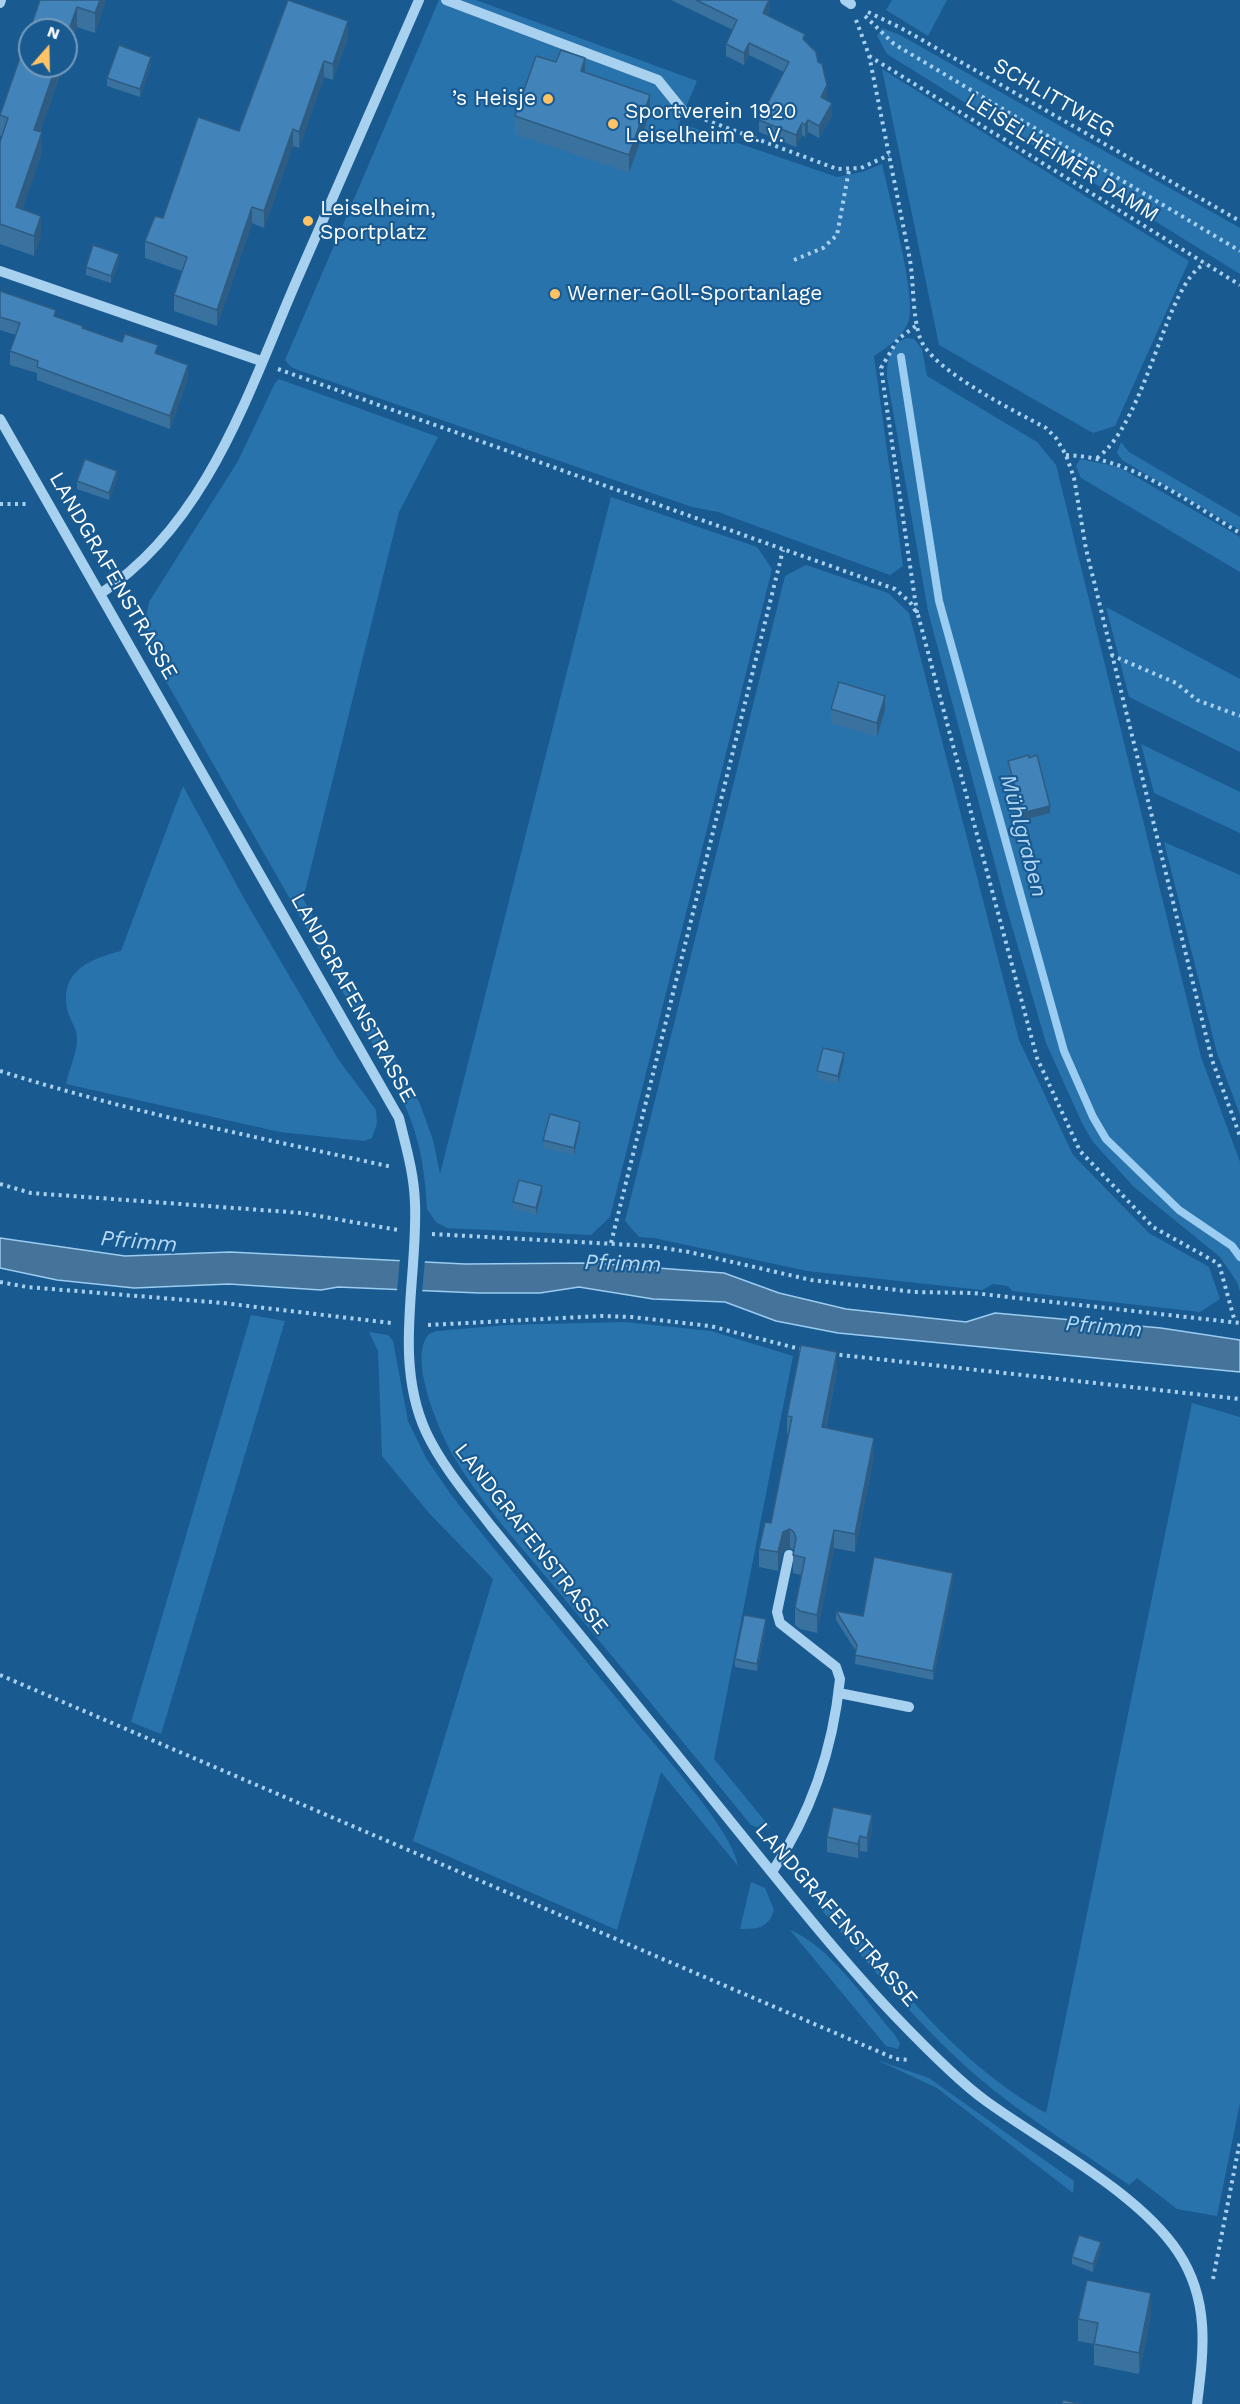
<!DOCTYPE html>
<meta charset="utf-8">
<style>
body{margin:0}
#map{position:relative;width:1240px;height:2404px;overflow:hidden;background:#195a91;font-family:"Work Sans",sans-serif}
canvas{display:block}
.north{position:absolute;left:18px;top:18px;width:60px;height:60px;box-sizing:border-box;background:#195a91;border:2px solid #759cbd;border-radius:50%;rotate:20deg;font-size:16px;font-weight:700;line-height:24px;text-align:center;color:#fff}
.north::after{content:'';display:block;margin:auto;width:21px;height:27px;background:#ffc366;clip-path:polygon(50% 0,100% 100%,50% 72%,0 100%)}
</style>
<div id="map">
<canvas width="1240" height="2404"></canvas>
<div class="north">N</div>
</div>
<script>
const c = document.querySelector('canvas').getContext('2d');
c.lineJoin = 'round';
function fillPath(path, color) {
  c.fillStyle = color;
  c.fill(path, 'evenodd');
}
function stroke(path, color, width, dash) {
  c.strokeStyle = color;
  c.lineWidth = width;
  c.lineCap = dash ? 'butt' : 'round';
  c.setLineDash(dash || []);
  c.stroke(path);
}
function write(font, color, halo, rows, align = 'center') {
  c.font = font + ' "Work Sans",sans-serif';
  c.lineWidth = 4.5;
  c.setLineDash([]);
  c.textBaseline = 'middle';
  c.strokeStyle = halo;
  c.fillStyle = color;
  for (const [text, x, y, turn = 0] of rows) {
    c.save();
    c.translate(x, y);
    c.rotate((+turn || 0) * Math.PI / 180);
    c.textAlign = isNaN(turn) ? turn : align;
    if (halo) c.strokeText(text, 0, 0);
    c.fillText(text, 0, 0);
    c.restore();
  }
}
fillPath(new Path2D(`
 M 439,0 L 476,0 L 697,81 L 679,123 L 837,177 L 862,172 L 882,164 C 889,196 916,293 909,320 C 904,336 887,348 874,356 L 903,566 L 890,575 L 718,512 L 692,507 L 298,370 L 291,367 L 285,360 Z
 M 892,0 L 947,0 L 928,36 L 886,10 Z
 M 882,28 L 900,35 L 1240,228 L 1240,274 L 887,54 L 877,36 Z
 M 882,69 L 1189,261 L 1115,426 L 1093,433 L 939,345 Z
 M 907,338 L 914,339 L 922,349 L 927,376 L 1037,442 L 1056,465 L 1201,1057 L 1240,1162 L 1240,1291 L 1237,1282 L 1220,1257 L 1134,1187 L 1093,1142 L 1082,1123 L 1046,1043 L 1006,906 L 928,611 L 887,377 C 887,360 890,343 907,338 Z
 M 279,379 L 438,437 L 399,512 L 303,899 L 420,1104 L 433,1140 L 440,1174 L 611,497 L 757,547 L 772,569 L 610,1217 L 591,1235 L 447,1228 L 436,1222 L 427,1209 C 424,1157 417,1127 393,1080 L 146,646 L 151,642 L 145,622 L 149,602 L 238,461 L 275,383 Z
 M 1121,442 L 1129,452 L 1240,517 L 1240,530 L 1122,460 L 1117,453 Z
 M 1080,459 L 1119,467 L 1240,537 L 1240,572 L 1081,478 L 1076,466 Z
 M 806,565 L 888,593 L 909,613 L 1019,1040 L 1073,1155 L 1149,1233 L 1209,1267 L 1220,1299 L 1200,1312 L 1012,1291 L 1008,1286 L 993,1284 L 982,1290 L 807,1271 L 654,1238 L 639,1237 L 625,1221 L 785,576 Z
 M 1106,607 L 1240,679 L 1240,752 L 1129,697 Z
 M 1141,744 L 1240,792 L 1240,833 L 1154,793 Z
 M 183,786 L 246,902 L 338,1059 L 376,1110 L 377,1123 L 372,1138 L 364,1141 L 280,1132 L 66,1084 C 69,1070 77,1053 77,1039 C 78,1031 70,1020 68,1012 C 58,972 89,959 121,951 Z
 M 1164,842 L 1240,875 L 1240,1115 L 1217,1053 Z
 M 251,1315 L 285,1321 L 161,1734 L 131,1722 Z
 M 625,1322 L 711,1331 L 793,1356 L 714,1759 L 770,1827 L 759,1828 L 751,1825 C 689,1749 626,1673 563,1597 C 526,1552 484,1508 454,1457 C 440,1433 407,1358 429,1334 L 437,1331 L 507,1325 Z
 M 369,1332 L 388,1335 L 393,1341 L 408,1421 L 426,1458 L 452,1496 C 512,1572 575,1647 636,1722 C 661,1752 733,1831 738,1866 L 661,1772 L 617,1930 L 413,1841 L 493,1579 L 429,1513 L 382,1456 L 378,1351 Z
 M 1192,1403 L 1240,1417 L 1240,2103 L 1217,2216 L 1177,2209 L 1137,2178 L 1129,2185 C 1074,2146 1013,2110 963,2064 C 913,2018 869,1964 824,1913 L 814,1897 L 811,1878 C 881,1963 948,2059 1046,2113 Z
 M 751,1882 L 765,1888 L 774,1910 C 768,1929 757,1929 740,1929 Z
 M 790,1930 C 830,1946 865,2000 894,2034 L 900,2043 L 898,2049 L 886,2046 Z
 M 877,2060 L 929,2078 L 1074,2181 L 1073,2193 L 937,2088 Z`), '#2973ad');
const water = new Path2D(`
 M 0,1238 L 125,1256 L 230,1252 L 465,1264 L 591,1263 L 724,1273 L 779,1293 L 846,1309 L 966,1322 L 995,1313 L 1161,1328 L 1240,1340 L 1240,1372 L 838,1333 L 776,1321 L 725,1302 L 653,1299 L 579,1287 L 540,1293 L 479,1293 L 338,1287 L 321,1290 L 229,1284 L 134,1288 L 57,1280 L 0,1268 Z`);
fillPath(water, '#45739a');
stroke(water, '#9bccf1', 1.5);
fillPath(new Path2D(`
 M 400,1258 L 425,1259 L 422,1293 L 397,1292 Z`), '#195a91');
stroke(new Path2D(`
 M 901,357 L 939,601 L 1064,1051 L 1093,1117 L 1106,1139 L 1179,1210 L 1232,1246 L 1240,1257`), '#9bccf1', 8);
stroke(new Path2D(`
 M 868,12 L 901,28 L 1240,221
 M 865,16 L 894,44 L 1240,251
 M 856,20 L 869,55 L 910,260 C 914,285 912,313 920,338 C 931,370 1015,411 1046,428 L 1056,438 L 1066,455 L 1074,478 L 1086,549 L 1212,1060 L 1240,1136
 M 869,56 L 1240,285
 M 698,117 L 837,169 L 861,168 L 889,155
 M 794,260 L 823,248 L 837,235 L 849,170
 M 278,369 L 895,589 L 910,602 L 918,615 L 1037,1058 L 1080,1151 L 1153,1227 L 1219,1264 L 1235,1322
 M 1066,455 C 1131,457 1186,501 1240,533
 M 1097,458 C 1147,422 1166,281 1205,264
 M 0,504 L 29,504
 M 917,613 L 881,368 L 898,339 L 917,325
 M 1111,655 L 1176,683 L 1197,700 L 1240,716
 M 0,1071 C 128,1112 261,1138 392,1167
 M 0,1184 L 31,1193 L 302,1213 L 398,1230
 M 432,1234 L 651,1246 L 689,1252 L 811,1280 L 914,1292 L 973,1293 L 1240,1323
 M 611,1243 L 783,550
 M 0,1282 L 27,1287 L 223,1303 L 391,1323
 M 428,1325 L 601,1316 L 632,1317 L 710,1326 L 804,1350
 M 832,1354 L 1240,1399
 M 0,1675 L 896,2059 L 910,2060
 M 1213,2279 L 1240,2141`), '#a8d0ef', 4, [3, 4.5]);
stroke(new Path2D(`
 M 446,0 L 658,80 L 683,111
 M 845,0 L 851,4
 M 0,3 L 1,0
 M 0,271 L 261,361
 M 0,419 L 399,1118 C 406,1147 414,1173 415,1203 C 418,1278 393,1360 426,1432 C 442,1466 468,1496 491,1526 C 569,1621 646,1716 723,1812 C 778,1880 836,1954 896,2017 C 921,2043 958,2081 986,2101 C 1044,2143 1139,2193 1178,2252 C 1210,2300 1204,2350 1197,2404
 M 100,594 C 209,523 249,389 299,275 C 339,184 379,92 419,0
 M 839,1693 L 909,1707
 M 772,1872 C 811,1814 833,1749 840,1679 L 836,1667 L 780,1623 L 777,1612 L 789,1555`), '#a8d0ef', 10);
fillPath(new Path2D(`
 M 40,0 L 106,0 L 95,33 L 77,27 L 40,132 L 42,152 L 22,210 L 41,236 L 34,256 L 0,244 L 0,142 L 2,136 L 0,136 L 0,115 Z
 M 671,0 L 770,0 L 770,8 L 767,16 L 805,42 L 818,62 L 827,97 L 826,99 L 832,115 L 819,138 L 808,132 L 805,137 L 802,135 L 796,147 L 759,132 L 759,120 L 784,72 L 749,55 L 744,65 L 726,56 L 726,44 L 733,30 Z
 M 348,37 L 333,80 L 324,77 L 299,148 L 293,146 L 264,228 L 252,223 L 217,326 L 174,311 L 174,295 L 182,271 L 145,258 L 145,241 L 239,131 Z
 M 151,64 L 140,97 L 107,86 L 107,78 Z
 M 585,72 L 650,113 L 629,173 L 515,134 L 515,116 Z
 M 119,261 L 111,283 L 86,275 L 86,267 Z
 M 0,291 L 83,329 L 158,354 L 188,378 L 170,429 L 37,380 L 37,373 L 10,365 L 10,351 L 16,335 L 0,330 Z
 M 117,478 L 109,500 L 77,489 L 77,481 Z
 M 831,709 L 885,710 L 877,737 L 831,723 Z
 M 1008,761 L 1050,813 L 1022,820 L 1008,768 Z
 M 844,1060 L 838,1084 L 817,1078 L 817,1071 Z
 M 580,1129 L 574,1155 L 543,1148 L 543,1140 Z
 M 542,1193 L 536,1215 L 513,1209 L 513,1202 Z
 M 837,1370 L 826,1428 L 874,1456 L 855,1552 L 834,1548 L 817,1633 L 800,1629 L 795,1625 L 795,1607 L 801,1575 L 793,1573 L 793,1555 L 794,1550 L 790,1548 L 783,1550 L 778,1571 L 759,1567 L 759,1549 L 771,1523 L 789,1434 L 787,1434 L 787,1416 Z
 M 953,1582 L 933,1680 L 855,1664 L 856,1651 L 836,1620 L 836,1611 L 863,1616 Z
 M 766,1627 L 757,1671 L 735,1667 L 735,1659 Z
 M 872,1830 L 867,1852 L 860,1851 L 858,1858 L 827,1852 L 827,1837 Z
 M 1101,2249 L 1093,2272 L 1072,2264 L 1072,2257 Z
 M 1151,2314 L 1139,2374 L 1094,2365 L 1094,2344 L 1078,2341 L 1078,2319 Z`), '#39729f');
fillPath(new Path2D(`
 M 100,0 L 106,0 L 95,33 L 95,13 Z
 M 769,0 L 770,0 L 770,8 L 763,25 L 763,13 Z
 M 77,7 L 77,27 L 66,58 L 66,38 Z
 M 348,21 L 348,37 L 333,80 L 333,64 Z
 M 749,43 L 749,55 L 744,65 L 744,53 Z
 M 151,57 L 151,64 L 140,97 L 140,89 Z
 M 585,58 L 585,77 L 581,71 Z
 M 324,61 L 324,77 L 299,148 L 299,132 Z
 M 56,66 L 63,66 L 34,150 L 34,130 Z
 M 827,85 L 827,97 L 821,109 L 821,97 Z
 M 650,95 L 650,113 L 629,173 L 629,155 Z
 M 832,103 L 832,115 L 819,138 L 819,126 Z
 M 808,120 L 808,132 L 805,137 L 805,125 Z
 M 802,123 L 802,135 L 796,147 L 796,135 Z
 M 293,129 L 293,146 L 264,228 L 264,211 Z
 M 42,132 L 42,152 L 16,228 L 16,207 Z
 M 252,207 L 252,223 L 217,326 L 217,310 Z
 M 41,216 L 41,236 L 34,256 L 34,236 Z
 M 119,254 L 119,261 L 111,283 L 111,276 Z
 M 188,365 L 188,378 L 170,429 L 170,416 Z
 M 117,471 L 117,478 L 109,500 L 109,493 Z
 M 885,696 L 885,710 L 877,737 L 877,723 Z
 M 1050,806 L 1050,813 L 1022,820 L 1022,813 Z
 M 844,1053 L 844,1060 L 838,1084 L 838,1076 Z
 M 580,1122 L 580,1129 L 574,1155 L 574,1148 Z
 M 542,1186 L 542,1193 L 536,1215 L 536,1208 Z
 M 837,1352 L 837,1370 L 822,1445 L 822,1427 Z
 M 874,1438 L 874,1456 L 855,1552 L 855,1534 Z
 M 790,1529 L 790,1548 L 783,1550 L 778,1571 L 778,1552 L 783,1532 Z
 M 834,1530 L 834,1548 L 817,1633 L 817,1615 Z
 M 953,1573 L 953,1582 L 933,1680 L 933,1671 Z
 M 766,1619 L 766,1627 L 757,1671 L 757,1664 Z
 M 872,1815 L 872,1830 L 867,1852 L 867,1838 Z
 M 860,1836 L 860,1851 L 858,1858 L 858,1844 Z
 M 1101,2242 L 1101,2249 L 1093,2272 L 1093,2264 Z
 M 1151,2293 L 1151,2314 L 1139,2374 L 1139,2353 Z`), '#2e5c82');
const building = new Path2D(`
 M 40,0 L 100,0 L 95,13 L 77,7 L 66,38 L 66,30 L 30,30 L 30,66 L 56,66 L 34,130 L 42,132 L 16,207 L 41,216 L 34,236 L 0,224 L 0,142 L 8,118 L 0,115 Z
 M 288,0 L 348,21 L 333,64 L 324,61 L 299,132 L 293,129 L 264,211 L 252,207 L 217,310 L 174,295 L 187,257 L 145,241 L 155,216 L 163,218 L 198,117 L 239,131 Z
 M 696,0 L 769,0 L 763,13 L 805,34 L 803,39 L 816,52 L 818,62 L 822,64 L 827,85 L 821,97 L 832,103 L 819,126 L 808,120 L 805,125 L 802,123 L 796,135 L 759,120 L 789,62 L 749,43 L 744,53 L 726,44 L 737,20 Z
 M 119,45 L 151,57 L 140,89 L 107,78 Z
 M 561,50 L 585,58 L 581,71 L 650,95 L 629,155 L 515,116 L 536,56 L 556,62 Z
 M 93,245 L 119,254 L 111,276 L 86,267 Z
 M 0,291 L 56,310 L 54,316 L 83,326 L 82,328 L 122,342 L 125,334 L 158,345 L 155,353 L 188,365 L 170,416 L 37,367 L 38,361 L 10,351 L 20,323 L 0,317 Z
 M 85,459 L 117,471 L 109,493 L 77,481 Z
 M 839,682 L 885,696 L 877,723 L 831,709 Z
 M 1029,755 L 1029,758 L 1037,755 L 1050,806 L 1022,813 L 1008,761 Z
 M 823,1048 L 844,1053 L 838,1076 L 817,1071 Z
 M 550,1114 L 580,1122 L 574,1148 L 543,1140 Z
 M 519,1180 L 542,1186 L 536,1208 L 513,1202 Z
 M 801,1345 L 837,1352 L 822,1427 L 874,1438 L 855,1534 L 834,1530 L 817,1615 L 800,1611 L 795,1607 L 805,1558 L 793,1555 L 796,1538 L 794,1532 L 790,1529 L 783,1532 L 778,1552 L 759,1549 L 765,1522 L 771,1523 L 792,1417 L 787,1416 Z
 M 874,1557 L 953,1573 L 933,1671 L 855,1655 L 857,1645 L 836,1611 L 863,1616 Z
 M 744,1615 L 766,1619 L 757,1664 L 735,1659 Z
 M 833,1807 L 872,1815 L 867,1838 L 860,1836 L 858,1844 L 827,1837 Z
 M 1079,2235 L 1101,2242 L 1093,2264 L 1072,2257 Z
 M 1087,2280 L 1151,2293 L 1139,2353 L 1094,2344 L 1098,2323 L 1078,2319 Z
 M 1063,2400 L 1081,2404 L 1062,2404 Z`);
fillPath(building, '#4284b9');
stroke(building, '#2e5c82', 1.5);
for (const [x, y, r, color] of [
 [548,99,6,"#ffc366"],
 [613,124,6,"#ffc366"],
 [308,221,6,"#ffc366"],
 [555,294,6,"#ffc366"]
]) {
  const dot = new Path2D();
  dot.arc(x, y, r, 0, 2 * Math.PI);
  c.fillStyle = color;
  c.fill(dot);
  stroke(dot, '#195a91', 2);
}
write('21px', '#fff', '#195a91', [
 ["SCHLITTWEG",1054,98,30],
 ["LEISELHEIMER DAMM",1062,158,32],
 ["LANDGRAFENSTRASSE",113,576,60],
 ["LANDGRAFENSTRASSE",353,998,61],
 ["LANDGRAFENSTRASSE",531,1539,52],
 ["LANDGRAFENSTRASSE",836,1915,49]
]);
write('21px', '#fff', '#195a91', [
 ["’s Heisje",536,99,"right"],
 ["Sportverein 1920",625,112],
 ["Leiselheim e. V.",625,136],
 ["Leiselheim,",320,209],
 ["Sportplatz",320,233],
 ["Werner-Goll-Sportanlage",567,294]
], 'left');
write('italic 22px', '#b4d9f6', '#195a91', [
 ["Mühlgraben",1023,836,75],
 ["Pfrimm",139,1242,5],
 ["Pfrimm",623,1264,2],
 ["Pfrimm",1104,1327,5]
]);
</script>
